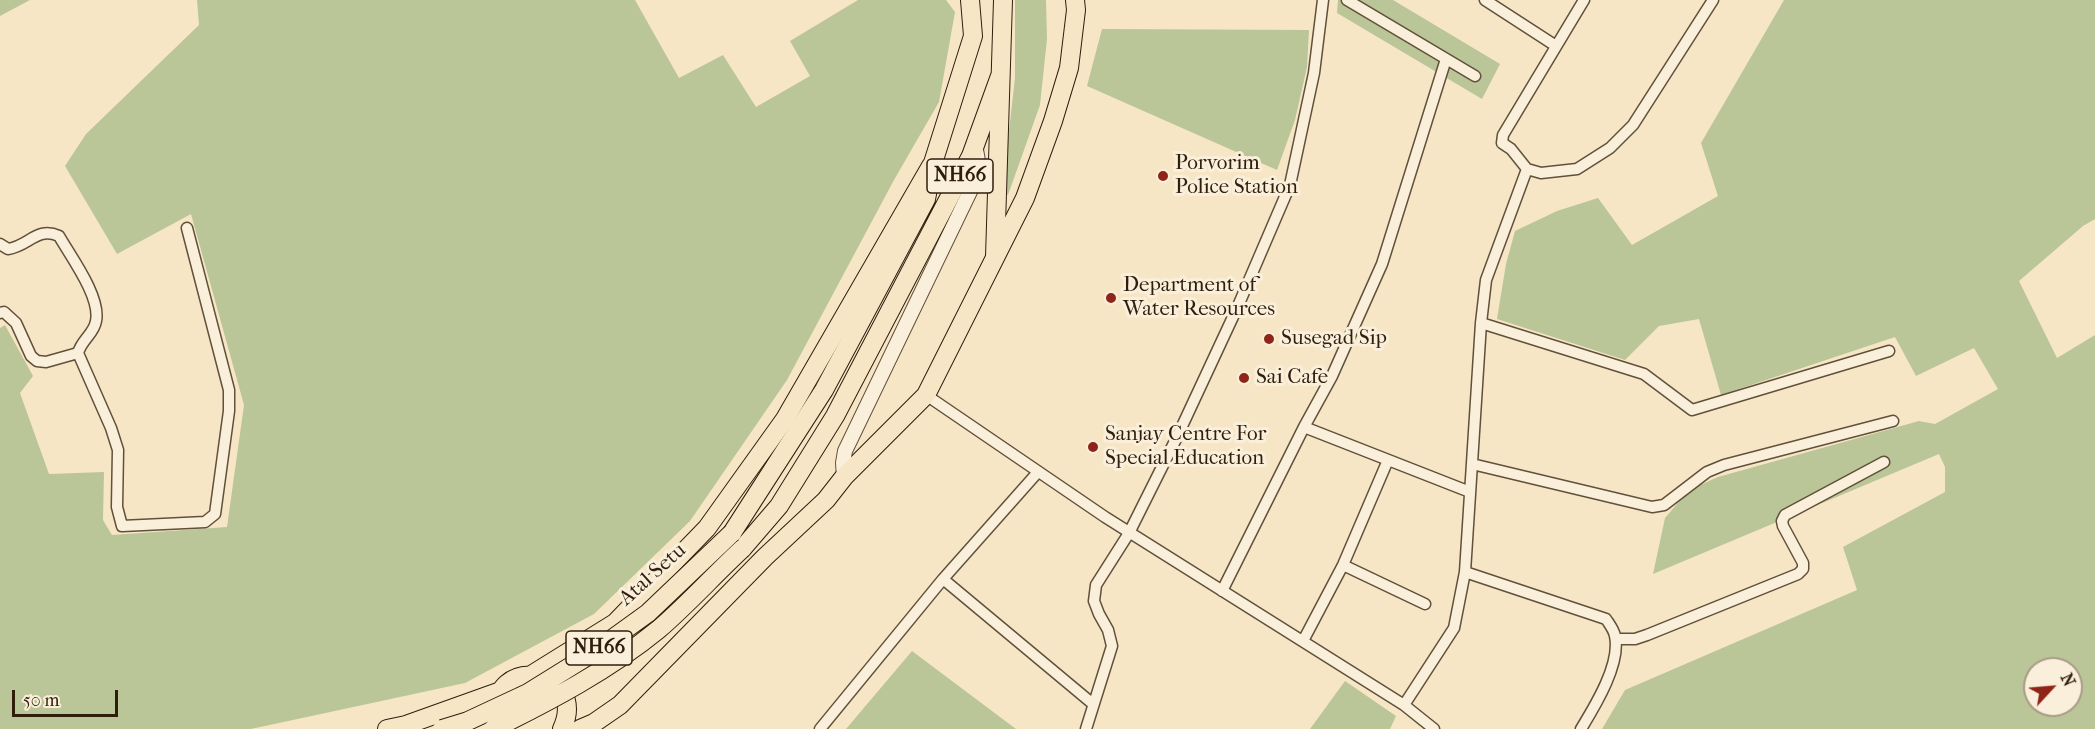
<!DOCTYPE html>
<style>
body{margin:0}
#map{position:relative;width:2095px;height:729px;overflow:hidden;background:#f6e6c6;font-family:"IM FELL French Canon",serif}
canvas{display:block}
.north{position:absolute;left:2023px;top:657px;width:60px;height:60px;box-sizing:border-box;background:#f9efda;border:2px solid #a89b88;border-radius:50%;rotate:64deg;font-size:16px;font-weight:700;line-height:24px;text-align:center;color:#2f1e0c}
.north::after{content:'';display:block;margin:auto;width:21px;height:27px;background:#8f2418;clip-path:polygon(50% 0,100% 100%,50% 72%,0 100%)}
.scale{position:absolute;left:12px;top:690px;width:106px;height:27px;box-sizing:border-box;border:3px solid #2f1e0c;border-top:0;padding-left:8px;font-size:18px;line-height:21px;white-space:nowrap;color:#2f1e0c;-webkit-text-stroke:4px #f9efda;paint-order:stroke}
</style>
<div id="map">
<canvas width="2095" height="729"></canvas>
<div class="north">N</div>
<div class="scale">50 m</div>
</div>
<script>
const c = document.querySelector('canvas').getContext('2d');
c.lineJoin = 'round';
function fillPath(path, color) {
  c.fillStyle = color;
  c.fill(path, 'evenodd');
}
function stroke(path, color, width, dash) {
  c.strokeStyle = color;
  c.lineWidth = width;
  c.lineCap = dash ? 'butt' : 'round';
  c.setLineDash(dash || []);
  c.stroke(path);
}
function write(font, color, halo, rows, align = 'center') {
  c.font = font + ' "IM FELL French Canon",serif';
  c.lineWidth = 6;
  c.setLineDash([]);
  c.textBaseline = 'middle';
  c.strokeStyle = halo;
  c.fillStyle = color;
  for (const [text, x, y, turn = 0] of rows) {
    c.save();
    c.translate(x, y);
    c.rotate((+turn || 0) * Math.PI / 180);
    c.textAlign = isNaN(turn) ? turn : align;
    if (halo) c.strokeText(text, 0, 0);
    c.fillText(text, 0, 0);
    c.restore();
  }
}
fillPath(new Path2D(`
 M 0,0 L 30,0 L 0,16 Z
 M 197,0 L 635,0 L 679,78 L 723,55 L 756,107 L 810,76 L 790,41 L 858,0 L 946,0 L 955,12 L 939,102 L 894,180 L 787,380 L 690,521 L 594,614 L 465,683 L 251,729 L 0,729 L 0,328 L 5,325 L 33,376 L 20,393 L 49,474 L 104,472 L 103,520 L 112,535 L 227,527 L 244,405 L 191,214 L 117,254 L 65,166 L 86,134 L 199,25 Z
 M 1015,0 L 1046,0 L 1047,39 L 1040,105 L 1008,195 L 1002,192 L 1015,78 Z
 M 1338,0 L 1393,0 L 1500,64 L 1482,99 L 1337,13 Z
 M 1784,0 L 2095,0 L 2095,219 L 2083,226 L 2019,281 L 2057,358 L 2095,335 L 2095,729 L 1602,729 L 1625,690 L 1857,590 L 1843,547 L 1945,492 L 1945,467 L 1939,454 L 1653,574 L 1665,518 L 1689,490 L 1718,477 L 1919,421 L 1935,424 L 1998,389 L 1974,348 L 1916,376 L 1895,337 L 1721,395 L 1699,319 L 1659,326 L 1625,360 L 1497,319 L 1506,264 L 1515,231 L 1557,211 L 1598,198 L 1632,245 L 1718,196 L 1701,143 ZM 2035,669 L 2071,669 L 2071,705 L 2035,705 Z
 M 1102,29 L 1309,30 L 1307,67 L 1295,120 L 1277,170 L 1087,86 Z
 M 912,651 L 1016,729 L 846,729 Z
 M 1345,681 L 1396,716 L 1390,729 L 1310,729 Z`), '#bac697');
const minor = new Path2D(`
 M 1347,0 L 1475,76
 M 1485,0 L 1556,46
 M 1527,169 L 1511,149 L 1502,143 L 1503,135 L 1584,0
 M 0,244 L 8,249 C 29,246 37,226 59,236 C 71,257 101,297 96,321 C 94,334 82,339 78,353 L 111,428 L 118,450 L 117,507 L 122,526 L 205,522 L 215,514 L 229,411 L 229,390 L 187,228
 M 0,313 L 4,312 L 16,323 L 31,356 L 37,361 L 46,362 L 78,353
 M 1481,323 L 1644,374 L 1692,410 L 1889,351
 M 926,395 L 1105,517 L 1404,705 L 1434,729
 M 1304,427 L 1470,492
 M 1472,464 L 1652,507 L 1664,505 L 1707,472 L 1724,465 L 1893,421
 M 1038,472 L 943,579 L 1093,704
 M 1343,565 L 1425,604
 M 1465,572 L 1606,619 C 1610,625 1614,630 1615,636 C 1621,664 1595,706 1581,729
 M 1222,591 L 1304,427 L 1332,376 L 1382,264 L 1446,59
 M 1616,639 L 1635,639 L 1647,635 L 1798,574 L 1803,569 L 1803,563 L 1783,526 L 1782,521 L 1785,515 L 1884,462
 M 1303,641 L 1343,565 L 1388,460
 M 1404,705 L 1454,628 L 1465,572 L 1481,323 L 1486,280 L 1527,169 L 1541,173 L 1577,169 L 1610,148 L 1633,125 L 1713,0
 M 820,729 L 943,579
 M 1086,729 L 1112,646 L 1108,630 L 1099,614 L 1094,601 L 1096,585 L 1129,533 L 1177,437 L 1238,306 L 1290,185 L 1314,73 L 1323,0`);
const tertiary = new Path2D(`
 M 844,477 L 843,463 L 845,451 L 976,179 L 978,161 L 975,144`);
const primary = new Path2D(`
 M 533,674 L 615,623 L 707,528 L 785,419 L 931,166
 M 497,719 C 487,652 590,668 562,729
 M 387,729 L 406,725 L 501,691
 M 580,729 L 594,723 L 620,705 L 765,557 L 826,500 L 844,477 L 926,395 L 1025,198 L 1053,121 L 1069,68 L 1076,10 L 1075,0`);
const trunk = new Path2D(`
 M 995,257 L 1003,0
 M 732,533 L 824,390 L 926,199 L 933,163 L 973,36 L 970,0
 M 742,549 L 779,506 L 835,416 L 971,156 L 1000,76`);
stroke(minor, '#61503a', 13);
stroke(tertiary, '#61503a', 16);
stroke(primary, '#2f1e0c', 20);
stroke(trunk, '#2f1e0c', 20);
stroke(minor, '#f9efda', 10);
stroke(tertiary, '#f9efda', 14);
stroke(primary, '#f6e6c6', 18);
stroke(trunk, '#f6e6c6', 18);
const trunkBridge = new Path2D(`
 M 442,729 L 468,721 L 528,693 L 594,652 L 648,613 L 732,533
 M 493,729 C 550,701 609,670 659,629 C 688,604 714,575 742,549`);
stroke(trunkBridge, '#2f1e0c', 20, []);
stroke(trunkBridge, '#f6e6c6', 18);
for (const [x, y, r, color] of [
 [1163,176,6,"#8f2418"],
 [1111,298,6,"#8f2418"],
 [1269,339,6,"#8f2418"],
 [1244,378,6,"#8f2418"],
 [1093,447,6,"#8f2418"]
]) {
  const dot = new Path2D();
  dot.arc(x, y, r, 0, 2 * Math.PI);
  c.fillStyle = color;
  c.fill(dot);
  stroke(dot, '#f9efda', 2);
}
for (const [x, y, w] of [
 [960,176,66],
 [599,648,66]
]) {
  const box = new Path2D();
  box.roundRect(x - w / 2, y - 17, w, 34, 4.5);
  c.fillStyle = '#f9efda';
  c.fill(box);
  stroke(box, '#2f1e0c', 1.5);
}
write('bold 20px', '#2f1e0c', null, [
 ["NH66",960,176],
 ["NH66",599,648]
]);
write('21px', '#2f1e0c', '#f9efda', [
 ["Porvorim",1175,164],
 ["Police Station",1175,188],
 ["Department of",1123,286],
 ["Water Resources",1123,310],
 ["Susegad Sip",1281,339],
 ["Sai Cafe",1256,378],
 ["Sanjay Centre For",1105,435],
 ["Special Education",1105,459]
], 'left');
write('21px', '#2f1e0c', '#f9efda', [
 ["Atal Setu",653,575,-42]
]);
</script>
